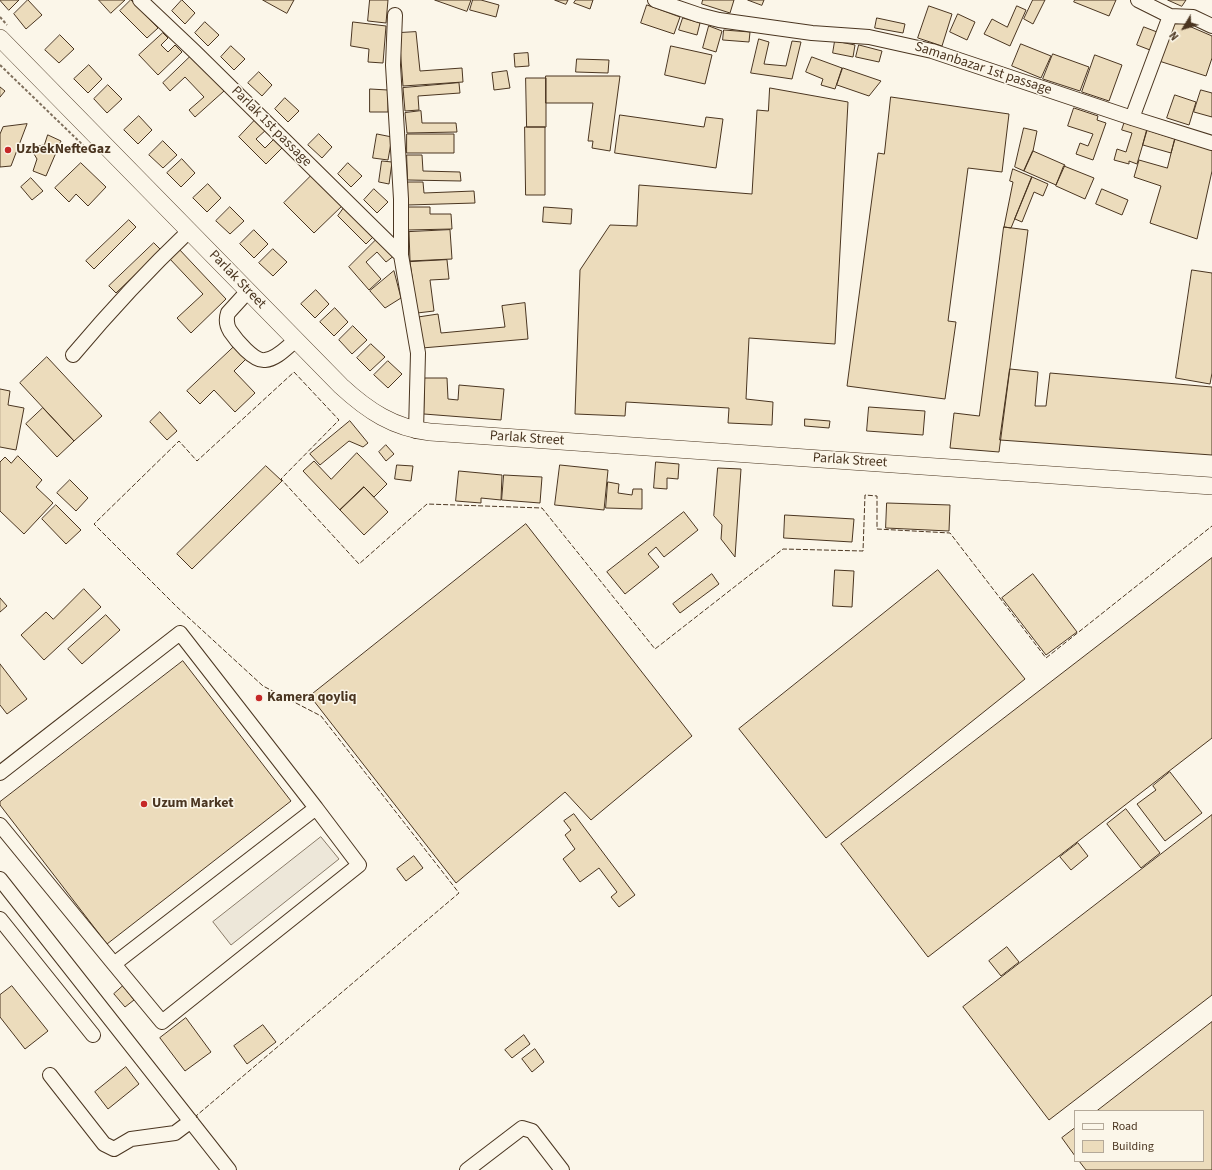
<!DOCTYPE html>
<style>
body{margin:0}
#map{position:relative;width:1212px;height:1170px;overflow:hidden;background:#fbf6e9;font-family:"Source Sans 3",sans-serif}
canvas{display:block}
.legend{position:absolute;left:1074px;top:1110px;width:130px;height:52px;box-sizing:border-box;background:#fbf6e9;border:1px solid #b4a999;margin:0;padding:5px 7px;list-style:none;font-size:12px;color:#4a3520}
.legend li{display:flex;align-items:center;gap:8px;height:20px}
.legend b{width:20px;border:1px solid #b4a999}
.north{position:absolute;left:1164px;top:8px;width:40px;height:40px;-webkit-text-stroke:3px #fbf6e9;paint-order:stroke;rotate:232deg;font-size:11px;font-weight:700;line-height:16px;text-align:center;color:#4a3520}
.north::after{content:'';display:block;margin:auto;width:14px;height:18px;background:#4a3520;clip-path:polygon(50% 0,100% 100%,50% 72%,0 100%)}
</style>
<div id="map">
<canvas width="1212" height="1170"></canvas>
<ul class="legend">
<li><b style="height:5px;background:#fbf6e9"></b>Road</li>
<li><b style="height:11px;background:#ecdcbc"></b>Building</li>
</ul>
<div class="north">N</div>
</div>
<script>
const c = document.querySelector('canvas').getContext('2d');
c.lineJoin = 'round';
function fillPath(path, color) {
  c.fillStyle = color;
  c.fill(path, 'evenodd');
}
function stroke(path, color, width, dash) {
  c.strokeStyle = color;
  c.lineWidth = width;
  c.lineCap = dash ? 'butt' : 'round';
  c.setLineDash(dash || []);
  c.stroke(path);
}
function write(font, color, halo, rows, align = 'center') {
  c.font = font + ' "Source Sans 3",sans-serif';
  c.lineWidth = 3;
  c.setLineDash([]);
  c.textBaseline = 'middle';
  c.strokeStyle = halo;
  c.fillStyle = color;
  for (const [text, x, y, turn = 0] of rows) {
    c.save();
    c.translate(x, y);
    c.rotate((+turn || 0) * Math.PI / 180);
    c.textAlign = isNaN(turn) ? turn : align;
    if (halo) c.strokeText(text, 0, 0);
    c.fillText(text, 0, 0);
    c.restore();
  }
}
const parking = new Path2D(`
 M 321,837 L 339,859 L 231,945 L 213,922 Z`);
fillPath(parking, '#ede7d9');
stroke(parking, '#887966', 1);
const building = new Path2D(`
 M 0,0 L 19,0 L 9,10 Z
 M 28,0 L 42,15 L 26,29 L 14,14 Z
 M 99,0 L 125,0 L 111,13 Z
 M 131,0 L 158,28 L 147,38 L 120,11 Z
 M 182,0 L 195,13 L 185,24 L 172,11 Z
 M 263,0 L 294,0 L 287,13 Z
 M 370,0 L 388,0 L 386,23 L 368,21 Z
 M 435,0 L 471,0 L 467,11 Z
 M 473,0 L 481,0 L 499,5 L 496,17 L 470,10 Z
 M 555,0 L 568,0 L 566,4 Z
 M 576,0 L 593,0 L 590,9 L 574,3 Z
 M 703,0 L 734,0 L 730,13 L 702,4 Z
 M 748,0 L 764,0 L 762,5 Z
 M 1033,0 L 1045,0 L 1033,24 L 1024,19 Z
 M 1075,0 L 1116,0 L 1109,16 L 1074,2 Z
 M 1168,0 L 1186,0 L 1182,6 Z
 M 647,5 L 680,17 L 674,34 L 641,23 Z
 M 929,6 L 952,14 L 942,46 L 918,38 Z
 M 1017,6 L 1026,10 L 1010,46 L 984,34 L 992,19 L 1007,27 Z
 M 958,14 L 975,22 L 967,40 L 950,32 Z
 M 683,18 L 700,23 L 697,35 L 679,30 Z
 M 877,18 L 905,24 L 903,33 L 875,28 Z
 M 1175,20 L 1212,36 L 1212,58 L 1206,76 L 1159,61 Z
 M 205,22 L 219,35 L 208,46 L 195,33 Z
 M 353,22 L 386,26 L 383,63 L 368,62 L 369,49 L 351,46 Z
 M 709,26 L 722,31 L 716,52 L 703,48 Z
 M 1144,27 L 1157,32 L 1150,50 L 1137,45 Z
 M 724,30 L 750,32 L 749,42 L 723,40 Z
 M 416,32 L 420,71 L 462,68 L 463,82 L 403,86 L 399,33 Z
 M 163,33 L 168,38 L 161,45 L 168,52 L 175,45 L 182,52 L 158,75 L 139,55 Z
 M 60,35 L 74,49 L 59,63 L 45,50 Z
 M 759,39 L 769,42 L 764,64 L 786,66 L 792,41 L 801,42 L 792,79 L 751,73 Z
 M 835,41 L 855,45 L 853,57 L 833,53 Z
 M 1021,44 L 1051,56 L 1041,78 L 1012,66 Z
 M 859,45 L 882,51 L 879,62 L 856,57 Z
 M 231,46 L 245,59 L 234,70 L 221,57 Z
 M 671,46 L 712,55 L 705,84 L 665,75 Z
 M 528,53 L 529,66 L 515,67 L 514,54 Z
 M 1053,54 L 1089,67 L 1080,91 L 1043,79 Z
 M 1095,55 L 1122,65 L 1109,101 L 1082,92 Z
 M 191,56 L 224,91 L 195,117 L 189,110 L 204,97 L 185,77 L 170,91 L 163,83 Z
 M 812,57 L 842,68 L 835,89 L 821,85 L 823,79 L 806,72 Z
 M 577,59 L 609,60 L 608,73 L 576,72 Z
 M 89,65 L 102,79 L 88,93 L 74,79 Z
 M 843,68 L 881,81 L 869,96 L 837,85 Z
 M 507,71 L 510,88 L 494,90 L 492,73 Z
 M 259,72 L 272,85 L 262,96 L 248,83 Z
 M 546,76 L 620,76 L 610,151 L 592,148 L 593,141 L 588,141 L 593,103 L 546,103 Z
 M 526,78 L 546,78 L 546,127 L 527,127 Z
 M 459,83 L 460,93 L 418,96 L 419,110 L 405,111 L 403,88 Z
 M 108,85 L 122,99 L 107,113 L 94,99 Z
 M 0,87 L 5,91 L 0,97 Z
 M 770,88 L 848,102 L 835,344 L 749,338 L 746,399 L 773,402 L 772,425 L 728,423 L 729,408 L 626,402 L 625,416 L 575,414 L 580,270 L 610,225 L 637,226 L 639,185 L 752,194 L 757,110 L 768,111 Z
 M 370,89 L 388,90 L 388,112 L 370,112 Z
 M 1201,90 L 1212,93 L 1212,117 L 1194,112 Z
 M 1175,95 L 1196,102 L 1189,125 L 1167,118 Z
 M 891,97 L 1009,114 L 1002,172 L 968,168 L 948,321 L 956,322 L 945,399 L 847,386 L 878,153 L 884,154 Z
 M 285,98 L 299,111 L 288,122 L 275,109 Z
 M 1074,108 L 1098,116 L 1097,120 L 1106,123 L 1093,160 L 1076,154 L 1080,143 L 1088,146 L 1093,134 L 1068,126 Z
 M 421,111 L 422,123 L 456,123 L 457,132 L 407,133 L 405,113 Z
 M 620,115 L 704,127 L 706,117 L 723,119 L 716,168 L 615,153 Z
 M 139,116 L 152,130 L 138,144 L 124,130 Z
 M 256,119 L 267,129 L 256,139 L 265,148 L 275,138 L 284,146 L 266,164 L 239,137 Z
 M 1125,121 L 1148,127 L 1137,164 L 1129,161 L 1129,164 L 1114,160 L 1117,149 L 1126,152 L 1132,133 L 1122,130 Z
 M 27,124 L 11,166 L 0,167 L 0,134 L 3,127 Z
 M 525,127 L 545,127 L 545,195 L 526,195 Z
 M 1024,128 L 1037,131 L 1033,151 L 1024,171 L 1015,167 Z
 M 1147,130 L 1175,139 L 1171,153 L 1143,145 Z
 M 319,134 L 332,147 L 322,158 L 308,145 Z
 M 377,134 L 392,137 L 388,160 L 373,158 Z
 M 407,134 L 454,134 L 454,153 L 407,153 Z
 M 48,135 L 61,141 L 46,176 L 33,171 L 37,159 L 34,154 L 35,149 L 38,146 L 44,145 Z
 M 1175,139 L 1212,150 L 1212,171 L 1197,239 L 1150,223 L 1161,186 L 1134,177 L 1139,160 L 1167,168 Z
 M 163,141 L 177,155 L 163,168 L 149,155 Z
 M 1033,151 L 1065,165 L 1056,185 L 1024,171 Z
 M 407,155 L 422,155 L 423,171 L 460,172 L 461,181 L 408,180 Z
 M 182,159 L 195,173 L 181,187 L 167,173 Z
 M 382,161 L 392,162 L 389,184 L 379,182 Z
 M 81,163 L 106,187 L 88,206 L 76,194 L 69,202 L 55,188 Z
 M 348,163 L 362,176 L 351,187 L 338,174 Z
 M 1064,166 L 1094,178 L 1085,199 L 1056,186 Z
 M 1013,169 L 1032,177 L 1011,228 L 1004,227 L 1013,182 L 1010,181 Z
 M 314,173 L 344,204 L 314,233 L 284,203 Z
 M 1032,177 L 1048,184 L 1043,196 L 1034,192 L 1022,222 L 1015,219 Z
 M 31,178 L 43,191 L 32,200 L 21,187 Z
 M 408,182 L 423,182 L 424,193 L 474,191 L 475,203 L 408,205 Z
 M 208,184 L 221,198 L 207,212 L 193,198 Z
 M 374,189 L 388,202 L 377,213 L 364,200 Z
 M 1102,189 L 1128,200 L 1122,215 L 1096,204 Z
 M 346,205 L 376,234 L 366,244 L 338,216 Z
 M 230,207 L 244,221 L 230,234 L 216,221 Z
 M 408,207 L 430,207 L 430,214 L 451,214 L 452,229 L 408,230 Z
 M 544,207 L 572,209 L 571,224 L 543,222 Z
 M 129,220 L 136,227 L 94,269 L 86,261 Z
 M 1004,227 L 1028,230 L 999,452 L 950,448 L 954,413 L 979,416 Z
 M 254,230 L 268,244 L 254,258 L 240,244 Z
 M 450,230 L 452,259 L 410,261 L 409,232 Z
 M 379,237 L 395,255 L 386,262 L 377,252 L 366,262 L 381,279 L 369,290 L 349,267 Z
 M 154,243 L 161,250 L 116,293 L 109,286 Z
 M 178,248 L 226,299 L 191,333 L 177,318 L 203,294 L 169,258 Z
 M 273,249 L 287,262 L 273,276 L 259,263 Z
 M 447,260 L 449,279 L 430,280 L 434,311 L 417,313 L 410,262 Z
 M 1192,270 L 1212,273 L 1212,373 L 1210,384 L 1176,378 Z
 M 394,271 L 401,298 L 385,308 L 370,291 Z
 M 316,290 L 329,304 L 315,318 L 301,304 Z
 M 525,303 L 528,339 L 422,348 L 418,317 L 438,314 L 441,333 L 505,327 L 502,306 Z
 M 335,308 L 348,322 L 334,336 L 320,322 Z
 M 353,326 L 367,340 L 352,354 L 339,340 Z
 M 237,344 L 249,356 L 234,371 L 255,393 L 235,412 L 214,390 L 200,404 L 187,391 Z
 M 371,344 L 385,357 L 370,371 L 357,358 Z
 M 47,357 L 102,416 L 74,441 L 20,383 Z
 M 388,361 L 402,374 L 388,388 L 374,375 Z
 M 1010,369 L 1038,372 L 1035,406 L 1046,406 L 1050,373 L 1212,387 L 1212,455 L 1000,440 Z
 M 425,378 L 447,378 L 448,399 L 458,400 L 459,385 L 504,389 L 501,420 L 424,414 Z
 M 0,389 L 10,391 L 8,405 L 24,408 L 16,450 L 0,447 Z
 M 869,407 L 925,411 L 923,435 L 867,431 Z
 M 43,408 L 74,441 L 57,457 L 26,424 Z
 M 160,412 L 177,431 L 167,440 L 150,422 Z
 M 805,419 L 830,421 L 829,428 L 805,426 Z
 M 350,421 L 368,443 L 363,447 L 349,441 L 320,465 L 310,454 Z
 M 386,445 L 394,454 L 386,461 L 379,452 Z
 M 357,453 L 387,484 L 374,497 L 364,487 L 340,510 L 303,471 L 314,461 L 331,479 Z
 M 18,456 L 42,480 L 36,487 L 53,503 L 24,534 L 0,511 L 0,462 L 5,457 L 11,463 Z
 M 656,462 L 679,464 L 678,479 L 667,478 L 667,489 L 654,488 Z
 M 397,465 L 413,466 L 411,481 L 395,479 Z
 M 560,465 L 608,470 L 604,510 L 555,505 Z
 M 266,466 L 282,481 L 192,569 L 177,554 Z
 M 718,468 L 741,469 L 735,557 L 721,539 L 722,525 L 714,516 Z
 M 459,471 L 502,475 L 501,500 L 481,498 L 481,503 L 456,501 Z
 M 504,475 L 542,477 L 540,503 L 502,500 Z
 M 70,480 L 88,498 L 76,511 L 57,493 Z
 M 608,482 L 619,484 L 618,493 L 632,495 L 633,489 L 642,489 L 642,509 L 606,508 Z
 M 364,487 L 388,512 L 364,535 L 340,510 Z
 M 887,503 L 950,505 L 949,531 L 886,528 Z
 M 56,505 L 81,530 L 66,544 L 42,519 Z
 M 684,512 L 698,530 L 664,557 L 656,547 L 648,554 L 659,567 L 625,594 L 607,572 Z
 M 785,515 L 854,519 L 852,542 L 784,538 Z
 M 526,524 L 692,736 L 591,820 L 565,792 L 456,883 L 310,696 Z
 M 1212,558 L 1212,738 L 928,957 L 841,844 Z
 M 835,570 L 854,571 L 852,607 L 833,606 Z
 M 938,570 L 1025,679 L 826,838 L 739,729 Z
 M 712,574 L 719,584 L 680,613 L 673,604 Z
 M 1033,574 L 1077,632 L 1046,655 L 1002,598 Z
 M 84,589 L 101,607 L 44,660 L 21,635 L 46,612 L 53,619 Z
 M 0,598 L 7,606 L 0,612 Z
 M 106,615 L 120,630 L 82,664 L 68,649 Z
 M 183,661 L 291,801 L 107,944 L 0,805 L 0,802 Z
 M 0,664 L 27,699 L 7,714 L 0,705 Z
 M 1170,772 L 1202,813 L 1165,841 L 1137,804 L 1156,790 L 1153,786 Z
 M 1126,809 L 1160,853 L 1141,868 L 1107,824 Z
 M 574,814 L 635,895 L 619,907 L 611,897 L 617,892 L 599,868 L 580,882 L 563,859 L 575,849 L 565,835 L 571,830 L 564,821 Z
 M 1212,815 L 1212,995 L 1049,1120 L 963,1007 Z
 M 1078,843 L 1088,856 L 1071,870 L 1060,857 Z
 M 414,856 L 423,868 L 406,881 L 397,869 Z
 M 1007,947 L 1019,962 L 1001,976 L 989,961 Z
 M 12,986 L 48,1031 L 25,1049 L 0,1017 L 0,995 Z
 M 123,986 L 134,1000 L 125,1007 L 114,994 Z
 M 186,1018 L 211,1052 L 185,1071 L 160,1038 Z
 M 1212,1022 L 1212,1170 L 1086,1170 L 1079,1161 L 1203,1161 L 1203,1111 L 1097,1111 Z
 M 263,1025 L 276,1042 L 247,1064 L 234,1046 Z
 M 524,1035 L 530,1044 L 512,1058 L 505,1050 Z
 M 535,1049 L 544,1062 L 532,1072 L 522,1059 Z
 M 126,1067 L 139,1084 L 108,1109 L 95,1092 Z
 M 1075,1128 L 1075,1156 L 1062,1138 Z`);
fillPath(building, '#ecdcbc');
stroke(building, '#4a3520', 1);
const minor = new Path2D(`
 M 140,0 L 194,51 L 401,255
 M 655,0 L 699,15 L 719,20 L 812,33 L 869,37 L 932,51 L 1132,118 L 1212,143
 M 1138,0 L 1170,16 L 1193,17 L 1212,26
 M 395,15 L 393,65 L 401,199 L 401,255 L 418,353 L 416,431
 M 1132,118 L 1170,16
 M 248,291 L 228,313 C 226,319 227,326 230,331 C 236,340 254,362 265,360 C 277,359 287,347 296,340
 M 73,355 C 110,311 148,270 189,231
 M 0,773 L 180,633 L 316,808 L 114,964 L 0,825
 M 0,879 L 229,1170
 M 0,919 L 93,1035
 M 114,964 L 162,1022 L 359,865 L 316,808
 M 50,1075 L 104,1144 L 114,1149 L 131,1139 L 175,1133 L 191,1121
 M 467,1170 L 522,1128 L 532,1131 L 562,1170`);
const major = new Path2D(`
 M 0,38 L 341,386 C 368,411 394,428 430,432 L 1212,486`);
stroke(minor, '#4a3520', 16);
stroke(major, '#4a3520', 18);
stroke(new Path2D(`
 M 0,17 L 7,25
 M 0,65 L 87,149`), '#7f6f5c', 2, [3, 2]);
stroke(minor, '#fbf6e9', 14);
stroke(major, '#fbf6e9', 17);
stroke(new Path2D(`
 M 197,1118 L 196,1116 L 459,893 L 321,716 L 263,686 L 177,607 L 94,524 L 179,441 L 197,461 L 294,372 L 339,420 L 281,479 L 359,564 L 427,504 L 542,508 L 655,649 L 783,549 L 863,551 L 865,495 L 877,496 L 877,529 L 950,533 L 1046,658 L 1212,526`), '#4a3520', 1, [5, 2]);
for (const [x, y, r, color] of [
 [8,150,4,"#c62828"],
 [259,698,4,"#c62828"],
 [144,804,4,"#c62828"]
]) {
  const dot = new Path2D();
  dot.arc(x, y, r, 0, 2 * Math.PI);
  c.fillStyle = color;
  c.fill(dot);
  stroke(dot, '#fbf6e9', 1.5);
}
write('14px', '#4a3520', '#fbf6e9', [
 ["Samanbazar 1st passage",983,69,18],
 ["Parlak 1st passage",271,127,45],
 ["Parlak Street",237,280,46],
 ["Parlak Street",527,439,4],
 ["Parlak Street",850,461,4]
]);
write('bold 14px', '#4a3520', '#fbf6e9', [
 ["UzbekNefteGaz",16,150],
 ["Kamera qoyliq",267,698],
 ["Uzum Market",152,804]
], 'left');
</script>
